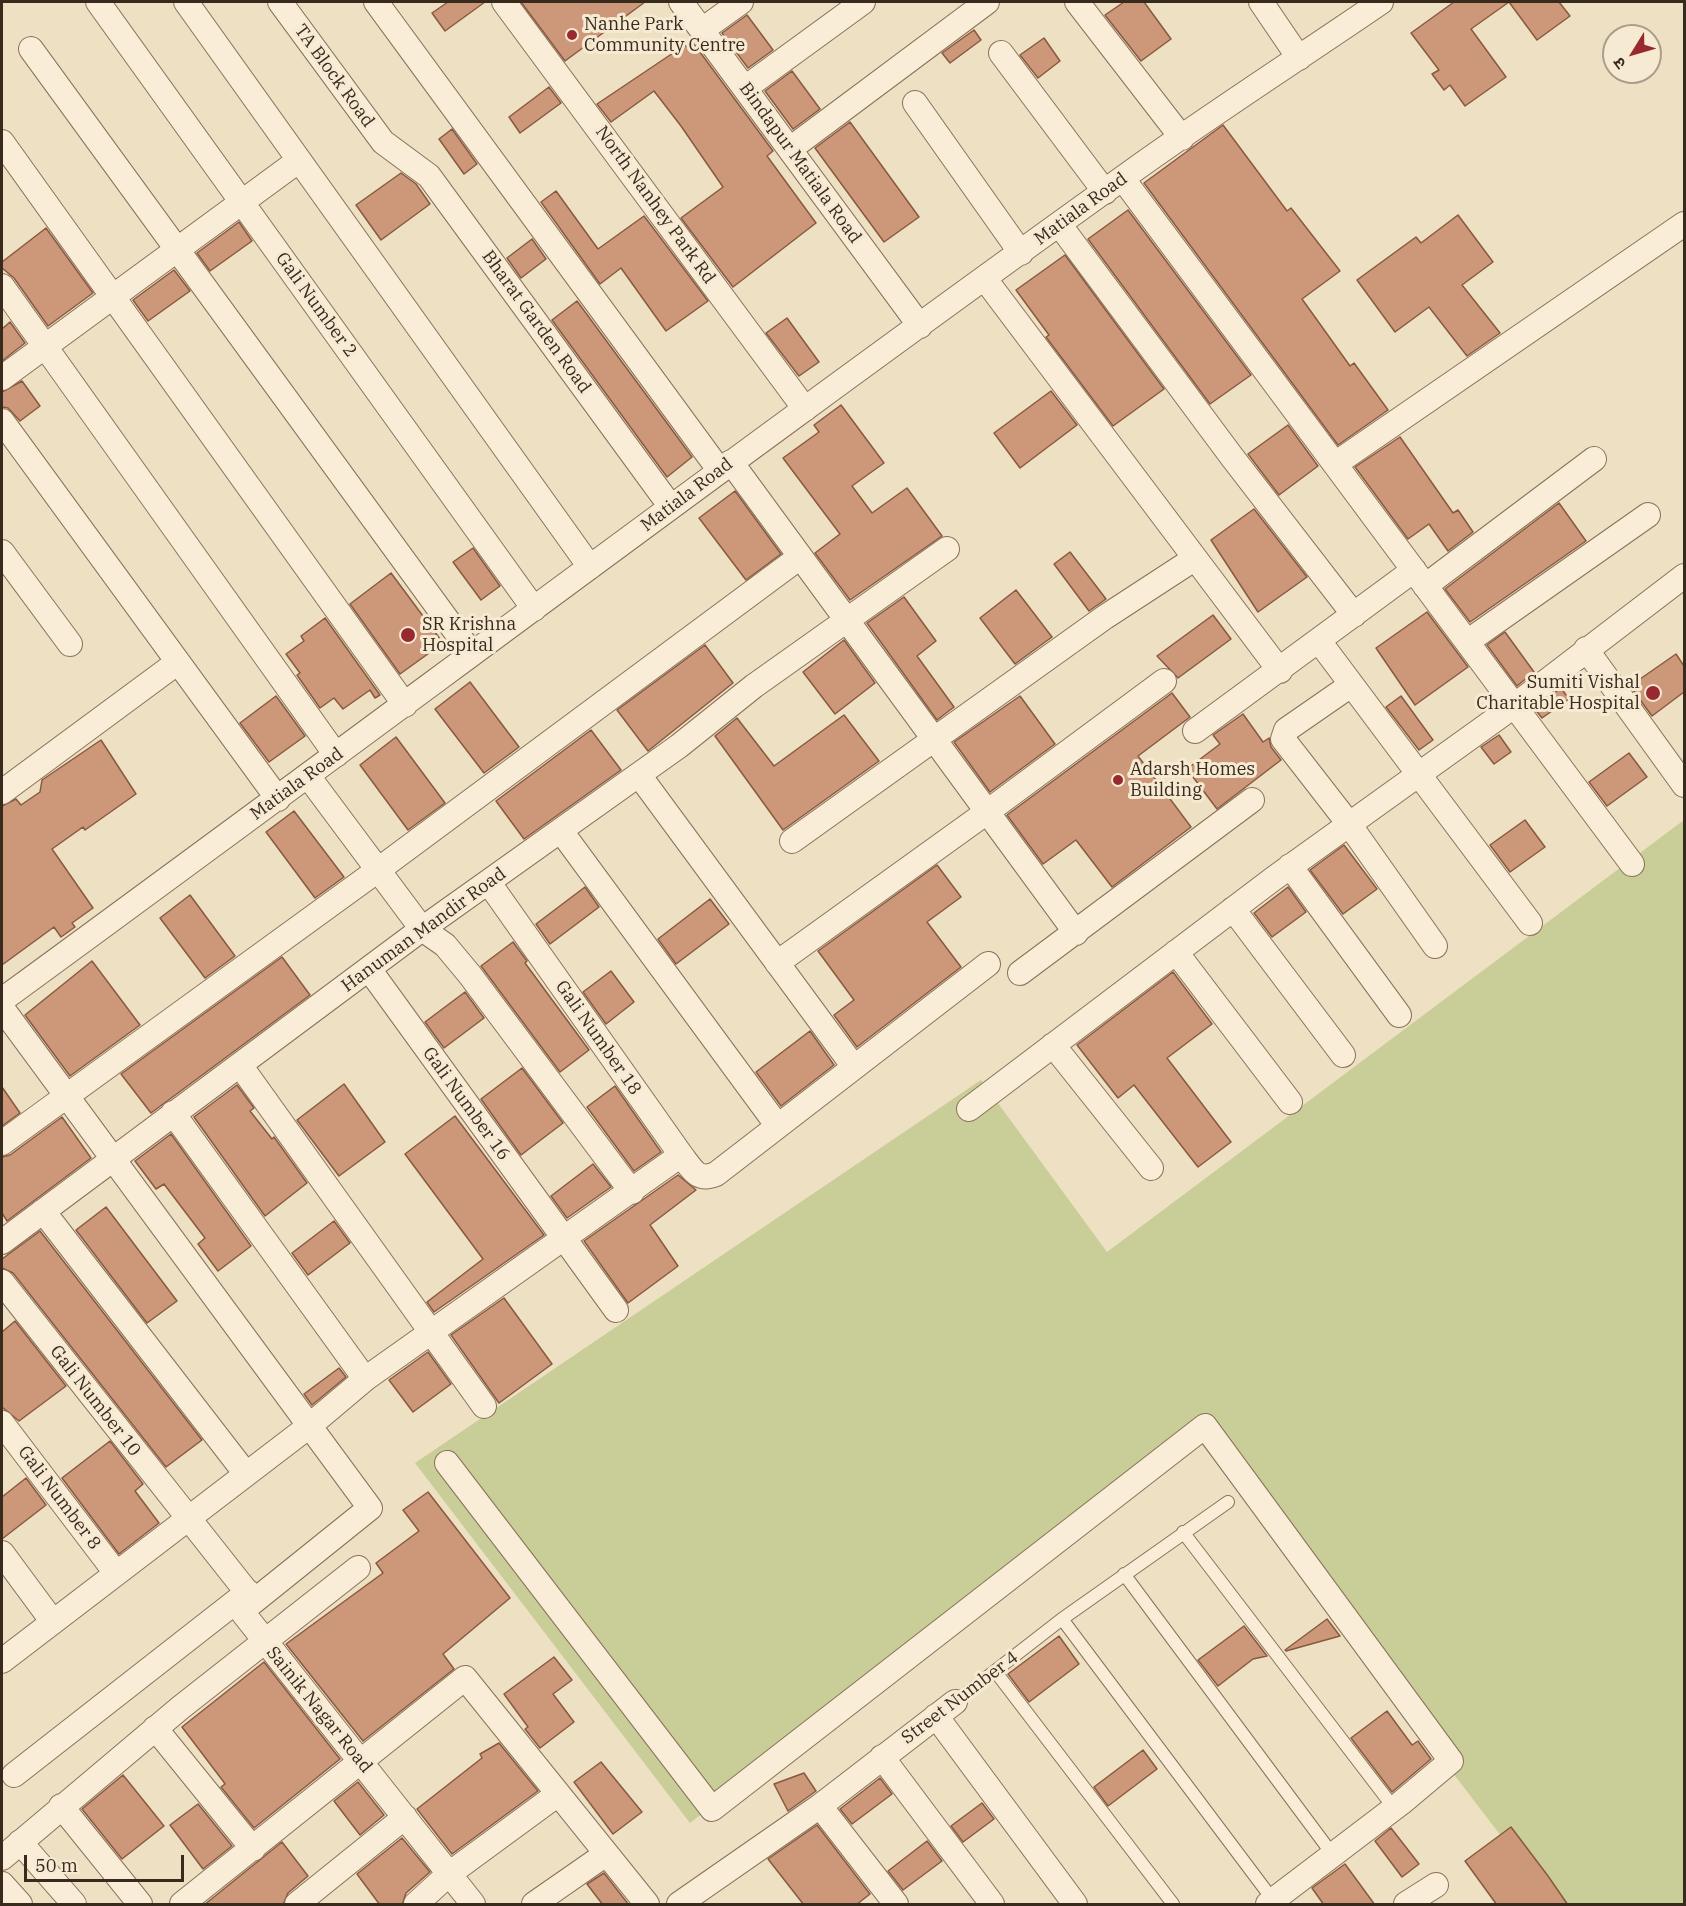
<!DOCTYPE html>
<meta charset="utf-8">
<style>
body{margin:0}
#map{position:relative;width:1686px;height:1906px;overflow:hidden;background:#eee0c3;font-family:"IBM Plex Serif","Noto Sans Devanagari",serif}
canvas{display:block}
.frame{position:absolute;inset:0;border:3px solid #392a1e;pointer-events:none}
.north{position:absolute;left:1602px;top:24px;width:60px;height:60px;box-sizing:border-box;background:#f6ead3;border:2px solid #aa9d8b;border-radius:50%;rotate:233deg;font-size:16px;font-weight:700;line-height:24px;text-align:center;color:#392a1e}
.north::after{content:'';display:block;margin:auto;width:21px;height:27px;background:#98292f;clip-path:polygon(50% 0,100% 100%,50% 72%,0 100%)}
.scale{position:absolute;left:24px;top:1855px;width:160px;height:27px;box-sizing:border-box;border:3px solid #392a1e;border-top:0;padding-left:8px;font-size:18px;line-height:21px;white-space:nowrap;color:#392a1e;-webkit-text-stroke:4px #f6ead3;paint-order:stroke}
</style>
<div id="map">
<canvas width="1686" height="1906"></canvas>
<div class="frame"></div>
<div class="north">उ</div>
<div class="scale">50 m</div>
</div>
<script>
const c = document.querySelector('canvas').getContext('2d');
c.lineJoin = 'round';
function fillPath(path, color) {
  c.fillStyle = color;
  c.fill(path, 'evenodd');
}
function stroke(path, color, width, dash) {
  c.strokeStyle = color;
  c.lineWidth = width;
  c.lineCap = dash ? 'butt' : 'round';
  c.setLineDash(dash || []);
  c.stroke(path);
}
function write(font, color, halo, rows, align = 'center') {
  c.font = font + ' "IBM Plex Serif",serif';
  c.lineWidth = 6;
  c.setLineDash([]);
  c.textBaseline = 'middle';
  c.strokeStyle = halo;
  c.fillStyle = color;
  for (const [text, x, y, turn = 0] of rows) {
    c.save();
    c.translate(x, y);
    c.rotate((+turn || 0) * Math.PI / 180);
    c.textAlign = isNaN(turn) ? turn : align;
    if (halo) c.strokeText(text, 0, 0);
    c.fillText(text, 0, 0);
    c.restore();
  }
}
fillPath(new Path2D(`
 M 1684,820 L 1684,1904 L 1553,1904 L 1193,1433 L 690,1823 L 415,1463 L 981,1080 L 1107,1252 Z`), '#c9cd97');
const building = new Path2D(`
 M 448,2 L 485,2 L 445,31 L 432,13 Z
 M 521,2 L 645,2 L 565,61 Z
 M 1124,2 L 1144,2 L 1171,39 L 1141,61 L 1105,15 Z
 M 1454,2 L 1559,2 L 1570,16 L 1537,40 L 1509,2 L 1471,29 L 1506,77 L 1465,106 L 1450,85 L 1444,90 L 1432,74 L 1439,70 L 1411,33 Z
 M 747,15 L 773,50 L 748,68 L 722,33 Z
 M 974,30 L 981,40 L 950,63 L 942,53 Z
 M 1044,38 L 1060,61 L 1038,78 L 1020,55 Z
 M 694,44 L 773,151 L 767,156 L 816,223 L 733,287 L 681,218 L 723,187 L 681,126 L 654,91 L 611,122 L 597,104 L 685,45 L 688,48 Z
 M 792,71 L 820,109 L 793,129 L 765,91 Z
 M 549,87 L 561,103 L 520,133 L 509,117 Z
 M 850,122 L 919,217 L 884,242 L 815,148 Z
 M 1223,125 L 1287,211 L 1291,208 L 1340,271 L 1302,299 L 1350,366 L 1354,363 L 1388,410 L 1338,445 L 1144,183 Z
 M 452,129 L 477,164 L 464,174 L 439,139 Z
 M 401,173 L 416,184 L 430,204 L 381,240 L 356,205 Z
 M 556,191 L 598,249 L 644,216 L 708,301 L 666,331 L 621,268 L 600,284 L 541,202 Z
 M 1128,210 L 1251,375 L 1210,404 L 1088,239 Z
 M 1458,215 L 1493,262 L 1462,285 L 1500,333 L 1467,356 L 1429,307 L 1395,332 L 1357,280 L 1416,237 L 1421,243 Z
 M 239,222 L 252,241 L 210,271 L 197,253 Z
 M 46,228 L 93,293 L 48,326 L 14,278 L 2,268 L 2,262 Z
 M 532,239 L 546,259 L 521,278 L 507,258 Z
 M 1065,255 L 1164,389 L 1113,426 L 1046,337 L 1049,335 L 1016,290 Z
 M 174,270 L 190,291 L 148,321 L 133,300 Z
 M 577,301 L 692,457 L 667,477 L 552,320 Z
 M 787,318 L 819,362 L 799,376 L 766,333 Z
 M 10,322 L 25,343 L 2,361 L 2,329 Z
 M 22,381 L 40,406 L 20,421 L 8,408 L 2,407 L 2,392 Z
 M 1051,391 L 1077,425 L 1020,468 L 994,433 Z
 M 841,405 L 884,463 L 852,486 L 872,513 L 907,488 L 942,536 L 850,600 L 815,553 L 840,534 L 783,458 L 819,432 L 814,425 Z
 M 1288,425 L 1318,466 L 1279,495 L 1248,454 Z
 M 1400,437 L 1453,513 L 1458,510 L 1473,532 L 1448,551 L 1429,524 L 1408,539 L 1355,467 Z
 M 735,491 L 781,554 L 746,580 L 699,518 Z
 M 1559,503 L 1586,541 L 1470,622 L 1445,589 Z
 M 1254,509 L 1307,577 L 1258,612 L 1211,540 Z
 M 473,548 L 500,586 L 481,600 L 453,562 Z
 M 1070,552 L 1106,599 L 1089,611 L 1054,564 Z
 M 391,573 L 443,643 L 400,674 L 350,604 Z
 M 1016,590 L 1052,637 L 1015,664 L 980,618 Z
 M 904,597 L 936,641 L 917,656 L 954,707 L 937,720 L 867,623 Z
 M 1427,612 L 1468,667 L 1415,705 L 1376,648 Z
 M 1213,615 L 1231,639 L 1178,678 L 1157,656 Z
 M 325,618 L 380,695 L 375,698 L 370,690 L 343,709 L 334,698 L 320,708 L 297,675 L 300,673 L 286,654 L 304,641 L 301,636 Z
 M 1505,632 L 1534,672 L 1517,686 L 1487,645 Z
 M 844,640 L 875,683 L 835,714 L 803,672 Z
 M 705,645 L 733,683 L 648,751 L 617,710 Z
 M 1676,654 L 1684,666 L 1684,692 L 1652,716 L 1630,686 Z
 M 470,682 L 519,747 L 484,773 L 435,709 Z
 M 1561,688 L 1569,699 L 1542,718 L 1534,708 Z
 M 1172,693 L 1190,717 L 1138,756 L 1191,827 L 1112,887 L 1076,840 L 1043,864 L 1007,815 Z
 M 276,696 L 305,736 L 269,762 L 240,723 Z
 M 1020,696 L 1055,744 L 990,792 L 954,742 Z
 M 1401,696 L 1433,740 L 1419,750 L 1386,707 Z
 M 1243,714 L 1263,742 L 1269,738 L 1271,747 L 1281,760 L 1217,809 L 1187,769 L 1220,744 L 1213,735 Z
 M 844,715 L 879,761 L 783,830 L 715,736 L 737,718 L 774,766 Z
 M 591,730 L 621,770 L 524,839 L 496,801 Z
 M 1499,735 L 1511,752 L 1494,764 L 1481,747 Z
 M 396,737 L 445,803 L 408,830 L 360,765 Z
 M 101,740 L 136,794 L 85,830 L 83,827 L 52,849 L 93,908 L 72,923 L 75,927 L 61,937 L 54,927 L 2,965 L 2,806 L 16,799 L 21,805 L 40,792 L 42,780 Z
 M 1629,753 L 1647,777 L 1607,806 L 1589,782 Z
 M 294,811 L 344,877 L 315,898 L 266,832 Z
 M 1525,820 L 1545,847 L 1510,872 L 1490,845 Z
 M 1344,845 L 1377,889 L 1343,914 L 1310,870 Z
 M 937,865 L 961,897 L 927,922 L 961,967 L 857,1047 L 834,1015 L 854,1000 L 818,951 Z
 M 585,887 L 599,907 L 550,944 L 536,924 Z
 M 1288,887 L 1306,912 L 1272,937 L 1254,913 Z
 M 190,895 L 235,956 L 205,978 L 160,918 Z
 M 710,899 L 729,924 L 676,964 L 658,939 Z
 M 513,942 L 527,961 L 525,963 L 589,1050 L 560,1072 L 481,966 Z
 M 282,957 L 310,995 L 151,1113 L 121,1074 Z
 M 92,961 L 140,1025 L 70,1076 L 25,1015 Z
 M 611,971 L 634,1002 L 606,1024 L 583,992 Z
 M 1173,972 L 1212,1024 L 1167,1058 L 1231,1142 L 1198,1167 L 1134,1085 L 1118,1098 L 1077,1045 Z
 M 465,992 L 484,1018 L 444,1048 L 425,1022 Z
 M 810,1031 L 834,1065 L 781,1106 L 756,1072 Z
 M 522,1068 L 563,1123 L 521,1155 L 481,1099 Z
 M 344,1084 L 385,1142 L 339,1176 L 297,1120 Z
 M 237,1085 L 254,1108 L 250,1111 L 272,1139 L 274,1137 L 307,1183 L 265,1216 L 194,1117 Z
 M 615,1086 L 661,1152 L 634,1171 L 587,1107 Z
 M 2,1087 L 20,1113 L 2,1126 Z
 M 455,1116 L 544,1235 L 434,1312 L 427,1302 L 483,1259 L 405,1154 Z
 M 62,1117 L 91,1158 L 7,1221 L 2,1213 L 2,1157 L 10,1155 Z
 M 171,1134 L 251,1246 L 218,1271 L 198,1244 L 205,1238 L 164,1184 L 156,1189 L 135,1161 Z
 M 593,1164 L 611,1187 L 567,1218 L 551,1196 Z
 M 678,1175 L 696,1190 L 650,1225 L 678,1266 L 628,1303 L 584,1241 Z
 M 106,1207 L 177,1301 L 147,1323 L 76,1230 Z
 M 334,1221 L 350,1243 L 308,1275 L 292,1253 Z
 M 40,1231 L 202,1440 L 166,1467 L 13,1273 L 2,1268 L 2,1259 Z
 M 504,1298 L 552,1364 L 499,1403 L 451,1335 Z
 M 15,1321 L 66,1386 L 19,1421 L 2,1407 L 2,1332 Z
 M 428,1352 L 451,1384 L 413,1412 L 389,1380 Z
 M 339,1368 L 346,1377 L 312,1405 L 304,1394 Z
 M 110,1441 L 143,1484 L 135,1491 L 159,1523 L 119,1554 L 62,1478 Z
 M 26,1478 L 46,1505 L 2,1539 L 2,1497 Z
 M 428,1492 L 510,1598 L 443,1654 L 454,1669 L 363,1741 L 286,1644 L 383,1573 L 376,1563 L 419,1531 L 403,1510 Z
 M 1327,1619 L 1340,1636 L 1286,1651 L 1285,1650 Z
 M 1244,1626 L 1267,1656 L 1253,1659 L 1218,1686 L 1198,1660 Z
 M 1059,1636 L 1079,1664 L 1029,1702 L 1008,1674 Z
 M 554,1657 L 572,1680 L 553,1694 L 574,1722 L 540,1748 L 525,1729 L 528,1727 L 504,1694 Z
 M 264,1662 L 340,1759 L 254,1828 L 221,1787 L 225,1784 L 223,1781 L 182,1727 Z
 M 1387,1711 L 1412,1745 L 1418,1741 L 1431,1759 L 1392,1792 L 1351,1738 Z
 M 499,1743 L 538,1791 L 452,1854 L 417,1809 L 482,1758 L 480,1754 Z
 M 1143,1750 L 1157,1769 L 1108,1806 L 1094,1787 Z
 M 601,1762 L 642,1812 L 613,1834 L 574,1782 Z
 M 804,1773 L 816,1791 L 788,1811 L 774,1784 Z
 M 123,1775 L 164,1826 L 122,1859 L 82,1809 Z
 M 880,1778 L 892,1794 L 852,1824 L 840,1809 Z
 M 358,1782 L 384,1815 L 360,1835 L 334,1801 Z
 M 982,1803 L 994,1819 L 963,1842 L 951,1826 Z
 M 198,1804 L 232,1846 L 203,1869 L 170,1825 Z
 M 817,1825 L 870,1894 L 856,1905 L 804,1905 L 768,1859 Z
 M 1511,1827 L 1548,1876 L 1568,1905 L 1497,1905 L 1465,1861 Z
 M 1391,1828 L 1419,1864 L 1402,1877 L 1375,1841 Z
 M 402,1838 L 430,1872 L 406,1893 L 402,1905 L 380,1905 L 357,1874 Z
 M 927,1841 L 942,1861 L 903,1890 L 888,1871 Z
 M 282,1842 L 308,1876 L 288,1893 L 283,1905 L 204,1905 Z
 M 1345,1864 L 1375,1905 L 1324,1905 L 1312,1888 Z
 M 604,1873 L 629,1905 L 603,1905 L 587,1884 Z`);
fillPath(building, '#cd9879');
stroke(building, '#88593f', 1.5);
const lane = new Path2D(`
 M 1183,1532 L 1394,1808
 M 1124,1574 L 1333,1855
 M 1062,1619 L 1273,1900
 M 995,1671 L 1173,1904
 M 955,1702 L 1062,1619 L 1228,1502`);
const street = new Path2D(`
 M 98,2 L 534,609
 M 186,2 L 590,567
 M 280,2 L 383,142 L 429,176 L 671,507
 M 376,2 L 720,471
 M 504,2 L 805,409
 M 681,2 L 920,326
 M 1077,2 L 1182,138
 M 1261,2 L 1299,58
 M 702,30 L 741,2
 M 31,49 L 472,654
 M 1001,53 L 1105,192
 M 745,88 L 863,2
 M 915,103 L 1021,253
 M 2,142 L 405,705
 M 790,149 L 987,2
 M 1123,179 L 1632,864
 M 1059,224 L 1232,457 L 1354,615
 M 985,279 L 1280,671
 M 2,286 L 336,755
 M 2,378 L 298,161
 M 2,421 L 278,799
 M 731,462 L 1076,933
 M 1335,464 L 1684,224
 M 2,552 L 70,644
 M 1425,586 L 1594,459
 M 1319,641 L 1530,923
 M 1467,642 L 1648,515
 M 1586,649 L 1684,785
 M 1351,685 L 1286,730 L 1283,739 L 1349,824 L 1435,946
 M 1195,731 L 1414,570
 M 639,775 L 854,1067
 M 308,776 L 422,929 L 445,945 L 470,975 L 632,1192
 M 2,792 L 178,662
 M 561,831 L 777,1125
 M 792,841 L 1105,617 L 1194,559
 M 1290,866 L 1399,1015
 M 489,883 L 681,1155 C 692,1169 697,1182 716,1174 L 988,964
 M 1233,909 L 1343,1055
 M 1176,952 L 1290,1102
 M 777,963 L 987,812 L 1164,681
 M 369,969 L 616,1310
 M 1020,973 L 1252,800
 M 2,1000 C 380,724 753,443 1134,170 C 1215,112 1299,58 1381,2
 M 2,1008 L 370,1508 L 248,1606 L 243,1613 L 473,1904
 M 1053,1045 L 1151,1168
 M 240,1065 L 484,1406
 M 969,1109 L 1273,879 L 1514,706 L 1684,576
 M 173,1113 L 365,1379
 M 2,1143 L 378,870 L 800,557
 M 43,1211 L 246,1474
 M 2,1242 L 422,929 L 679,746 L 754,686 L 947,549
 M 2,1282 L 254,1601
 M 2,1423 L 116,1573
 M 447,1463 L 712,1809 L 1205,1426 L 1451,1761 L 1401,1803 L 1268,1904
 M 2,1553 L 53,1622
 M 2,1661 L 308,1427 L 365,1379 L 681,1155
 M 936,1716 L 1075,1904
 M 155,1728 L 253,1849
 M 882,1757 L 992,1904
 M 14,1775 L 248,1592
 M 61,1806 L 140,1904
 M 820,1806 L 896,1904
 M 20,1842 L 74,1904
 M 2,1858 L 180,1708 L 358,1568
 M 2,1884 L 20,1904
 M 182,1904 L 465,1678 L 647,1904
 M 297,1904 L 405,1817
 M 416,1904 L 449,1874 L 558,1794
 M 534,1904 L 606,1854
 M 679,1904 L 820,1806 L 955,1702
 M 1406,1904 L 1436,1885`);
stroke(lane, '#89715a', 14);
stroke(street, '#89715a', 26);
stroke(lane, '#f9edd7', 12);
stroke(street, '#f9edd7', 24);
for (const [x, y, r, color] of [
 [572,35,6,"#98292f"],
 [408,635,8,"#98292f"],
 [1653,693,8,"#98292f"],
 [1118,780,6,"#98292f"]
]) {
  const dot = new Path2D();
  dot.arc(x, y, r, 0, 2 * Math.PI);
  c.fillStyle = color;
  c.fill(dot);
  stroke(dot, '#f6ead3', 2);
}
write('18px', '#392a1e', '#f6ead3', [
 ["Nanhe Park",584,25],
 ["Community Centre",584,46],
 ["SR Krishna",422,625],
 ["Hospital",422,646],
 ["Sumiti Vishal",1640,683,"right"],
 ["Charitable Hospital",1640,704,"right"],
 ["Adarsh Homes",1130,770],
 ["Building",1130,791]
], 'left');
write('18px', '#392a1e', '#f6ead3', [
 ["TA Block Road",334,76,54],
 ["Bindapur Matiala Road",800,163,54],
 ["North Nanhey Park Rd",655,205,54],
 ["Matiala Road",1081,209,-36],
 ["Gali Number 2",316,305,54],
 ["Bharat Garden Road",536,322,54],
 ["Matiala Road",687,495,-37],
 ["Matiala Road",297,784,-36],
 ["Hanuman Mandir Road",424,930,-36],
 ["Gali Number 18",598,1038,55],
 ["Gali Number 16",466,1104,54],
 ["Gali Number 10",95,1401,52],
 ["Gali Number 8",59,1498,53],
 ["Street Number 4",960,1698,-37],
 ["Sainik Nagar Road",319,1710,51]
]);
</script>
